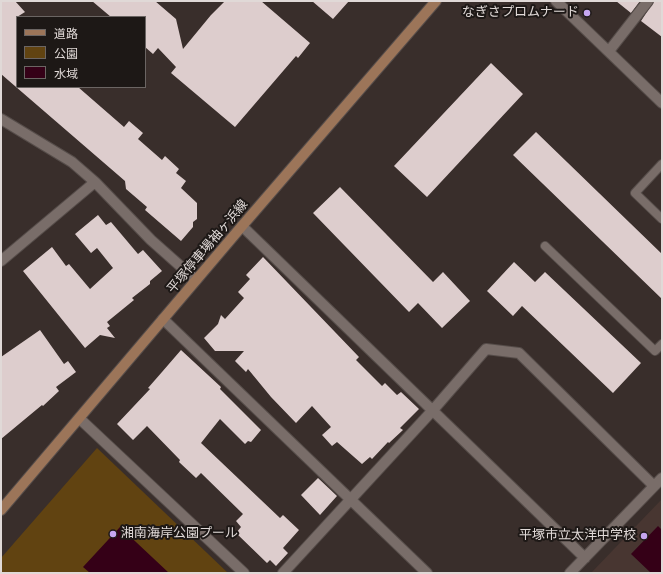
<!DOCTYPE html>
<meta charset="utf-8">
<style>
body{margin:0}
#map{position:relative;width:663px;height:574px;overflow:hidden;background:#392e2b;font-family:Roboto,"Noto Sans JP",sans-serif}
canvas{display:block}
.frame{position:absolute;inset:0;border:2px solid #e0d9d7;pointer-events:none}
.legend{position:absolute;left:16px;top:16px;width:130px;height:72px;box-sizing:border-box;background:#1d1816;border:1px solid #6b6563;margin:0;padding:5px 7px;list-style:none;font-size:12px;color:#e0d9d7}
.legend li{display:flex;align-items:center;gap:8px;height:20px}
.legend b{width:20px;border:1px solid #6b6563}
</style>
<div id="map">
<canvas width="663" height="574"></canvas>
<div class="frame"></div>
<ul class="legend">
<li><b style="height:5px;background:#9c7559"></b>道路</li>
<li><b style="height:11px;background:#614311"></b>公園</li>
<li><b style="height:11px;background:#350017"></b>水域</li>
</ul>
</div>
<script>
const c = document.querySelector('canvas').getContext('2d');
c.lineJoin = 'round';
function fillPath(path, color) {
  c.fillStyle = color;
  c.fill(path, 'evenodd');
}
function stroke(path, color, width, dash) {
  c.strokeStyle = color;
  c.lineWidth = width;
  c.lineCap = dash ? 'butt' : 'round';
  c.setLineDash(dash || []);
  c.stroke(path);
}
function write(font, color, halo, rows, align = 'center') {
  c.font = font + ' Roboto,"Noto Sans JP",sans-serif';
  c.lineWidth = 4;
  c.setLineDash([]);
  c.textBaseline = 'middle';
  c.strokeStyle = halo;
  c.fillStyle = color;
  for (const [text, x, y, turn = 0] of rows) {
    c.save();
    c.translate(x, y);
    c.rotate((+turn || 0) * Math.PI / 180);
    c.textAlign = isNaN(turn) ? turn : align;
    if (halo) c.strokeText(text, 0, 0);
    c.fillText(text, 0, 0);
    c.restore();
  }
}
fillPath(new Path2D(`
 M 662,499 L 662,573 L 591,573 Z`), '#483631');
fillPath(new Path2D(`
 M 97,448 L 228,573 L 1,573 L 1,558 Z`), '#614311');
fillPath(new Path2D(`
 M 658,526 L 662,530 L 662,573 L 651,573 L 631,554 Z
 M 120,527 L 169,573 L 90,573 L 83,567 Z`), '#350017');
fillPath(new Path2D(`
 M 1,1 L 15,1 L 25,12 L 17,17 L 17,87 L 78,87 L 124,127 L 129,121 L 143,133 L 138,139 L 162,160 L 165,156 L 179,169 L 176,173 L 186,181 L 181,188 L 197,203 L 197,219 L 193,222 L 193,227 L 181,241 L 145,210 L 147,207 L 126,189 L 125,181 L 1,74 Z
 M 92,1 L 155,1 L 176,19 L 183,49 L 211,15 L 225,1 L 261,1 L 310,43 L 298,58 L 296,56 L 235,127 L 171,73 L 176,67 L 158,48 L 153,54 L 145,47 L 145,17 L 111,17 Z
 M 312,1 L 349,1 L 333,19 Z
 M 616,1 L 640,1 L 631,13 Z
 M 654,1 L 662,1 L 662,37 L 641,21 Z
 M 491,63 L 523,94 L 427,197 L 394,166 Z
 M 536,132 L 662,254 L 662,299 L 513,155 Z
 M 340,187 L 433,282 L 443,272 L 470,301 L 442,328 L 418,303 L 409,312 L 313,213 Z
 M 98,215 L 106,225 L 111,222 L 138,254 L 143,250 L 162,271 L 150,281 L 150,284 L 132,298 L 134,300 L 107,322 L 110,326 L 107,328 L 115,338 L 100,335 L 85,348 L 23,271 L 52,247 L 66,266 L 69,264 L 90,289 L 113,268 L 97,248 L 91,253 L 75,234 Z
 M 263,257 L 359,357 L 356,360 L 382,386 L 385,383 L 397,395 L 401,392 L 419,409 L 400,428 L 403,430 L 389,443 L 388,442 L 372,459 L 370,457 L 362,464 L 337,442 L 332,446 L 322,435 L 331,427 L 312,406 L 296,423 L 271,397 L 248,369 L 246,372 L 235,361 L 244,351 L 215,351 L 204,338 L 218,324 L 221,315 L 225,319 L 244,298 L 238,292 L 250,279 L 246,275 Z
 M 514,262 L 535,282 L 545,272 L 641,363 L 613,393 L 522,306 L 513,316 L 487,291 Z
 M 40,330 L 64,364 L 68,361 L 76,372 L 56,387 L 59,391 L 43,406 L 42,405 L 1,439 L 1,357 Z
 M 181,350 L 221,387 L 220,389 L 261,430 L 251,442 L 248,441 L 245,444 L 220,419 L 201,443 L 280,518 L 283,515 L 299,530 L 283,548 L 288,553 L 276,566 L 270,560 L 267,563 L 236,533 L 241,527 L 236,521 L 243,514 L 201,473 L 196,478 L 179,462 L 180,460 L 147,426 L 133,440 L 117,424 L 150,389 L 148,388 L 162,372 Z
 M 318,478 L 337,496 L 320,515 L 301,495 Z`), '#ddcdcd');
const service = new Path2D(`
 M 662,164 L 635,193 L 662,219
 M 545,246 L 655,351 L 662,344`);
const minor = new Path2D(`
 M 609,51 L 648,1
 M 1,119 L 72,162 L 95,182 L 151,240 L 196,280
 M 242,226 L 585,558
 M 1,261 L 95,182
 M 163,319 L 427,573
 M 80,419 L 244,573
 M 283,573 L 433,410 L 486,349 L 519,353 L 654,486
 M 570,573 L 662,478`);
const tertiary = new Path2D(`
 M 556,1 L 662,103`);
const secondary = new Path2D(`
 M 1,510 L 242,226 L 436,1`);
stroke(service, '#564d4a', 10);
stroke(minor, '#564d4a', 12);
stroke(tertiary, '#564d4a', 12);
stroke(secondary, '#564d4a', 12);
stroke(service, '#796d69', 8);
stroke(minor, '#796d69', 10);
stroke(tertiary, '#796d69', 10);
stroke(secondary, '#9c7559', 10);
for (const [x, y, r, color] of [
 [587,13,4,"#c6a6f0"],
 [113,534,4,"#c6a6f0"],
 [644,536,4,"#c6a6f0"]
]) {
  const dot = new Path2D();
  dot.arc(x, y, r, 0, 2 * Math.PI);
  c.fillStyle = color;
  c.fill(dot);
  stroke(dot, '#1d1816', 1.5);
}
write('13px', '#e0d9d7', '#1d1816', [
 ["なぎさプロムナード",579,13],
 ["湘南海岸公園プール",121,534,"left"],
 ["平塚市立太洋中学校",636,536]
], 'right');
write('13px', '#e0d9d7', '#1d1816', [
 ["平塚停車場袖ヶ浜線",208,247,-50]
]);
</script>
